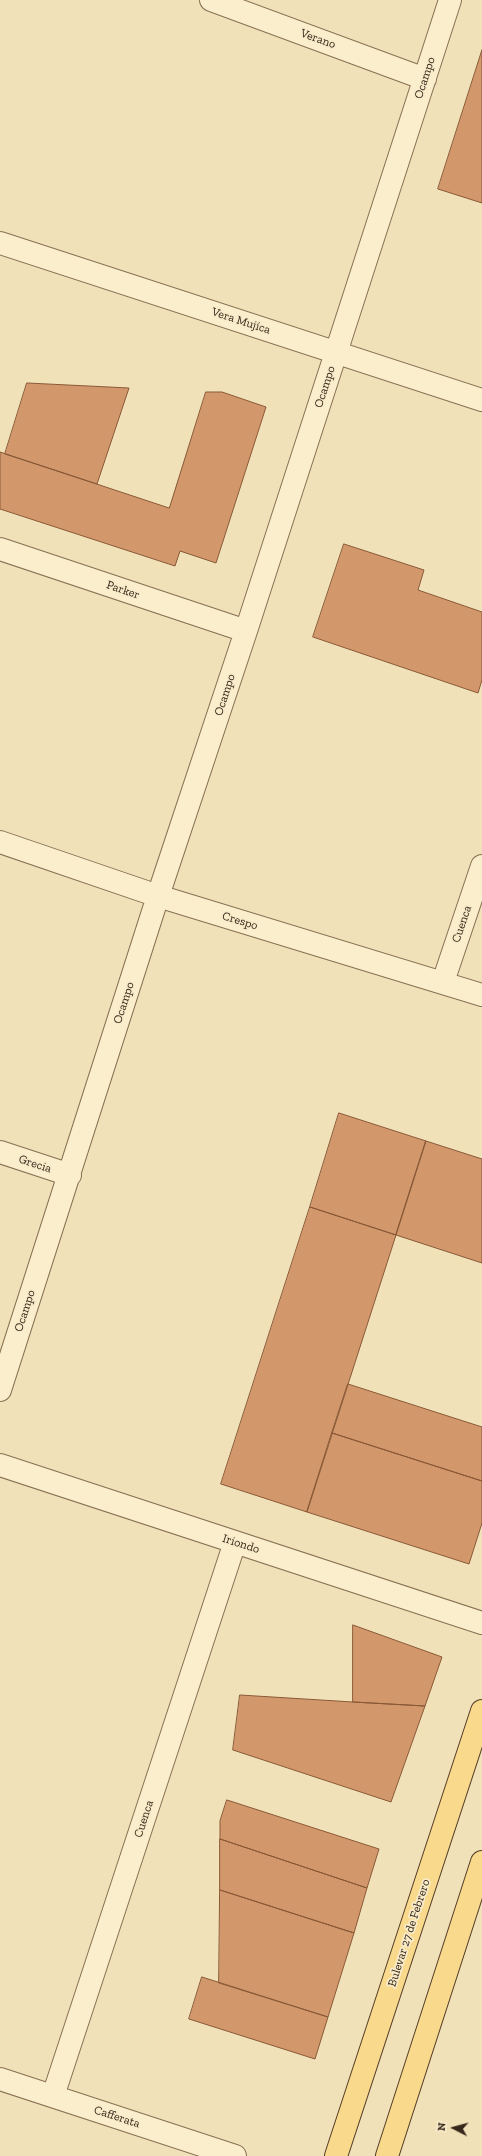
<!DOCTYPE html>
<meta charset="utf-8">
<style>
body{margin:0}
#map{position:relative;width:482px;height:2156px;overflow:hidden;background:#f1e1b9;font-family:"Zilla Slab",serif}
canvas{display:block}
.north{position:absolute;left:434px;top:2108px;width:40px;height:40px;-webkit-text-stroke:3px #f8ebc9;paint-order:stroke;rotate:276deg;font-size:11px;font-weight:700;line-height:16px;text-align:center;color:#352719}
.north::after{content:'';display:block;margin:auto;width:14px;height:18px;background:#352719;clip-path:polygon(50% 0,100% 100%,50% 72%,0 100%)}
</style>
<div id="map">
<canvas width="482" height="2156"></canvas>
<div class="north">N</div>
</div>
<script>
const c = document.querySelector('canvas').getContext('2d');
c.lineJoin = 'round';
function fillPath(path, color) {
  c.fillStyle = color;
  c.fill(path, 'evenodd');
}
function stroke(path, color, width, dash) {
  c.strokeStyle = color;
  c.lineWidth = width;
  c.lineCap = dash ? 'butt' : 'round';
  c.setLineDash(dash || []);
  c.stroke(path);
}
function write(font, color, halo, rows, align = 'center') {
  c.font = font + ' "Zilla Slab",serif';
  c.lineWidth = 3.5;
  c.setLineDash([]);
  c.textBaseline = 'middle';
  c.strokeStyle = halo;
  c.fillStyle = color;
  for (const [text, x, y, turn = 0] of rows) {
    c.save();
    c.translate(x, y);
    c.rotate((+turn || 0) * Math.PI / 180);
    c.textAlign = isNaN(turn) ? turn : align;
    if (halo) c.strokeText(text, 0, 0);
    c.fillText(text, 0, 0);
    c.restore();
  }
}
const building = new Path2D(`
 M 482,50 L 482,203 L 438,189 Z
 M 27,383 L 129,388 L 97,484 L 5,454 Z
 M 206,392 L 222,392 L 266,407 L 216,563 L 180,551 L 175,566 L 0,509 L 0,452 L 169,508 Z
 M 344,544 L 424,570 L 418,590 L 482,612 L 482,680 L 478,693 L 313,637 Z
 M 339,1113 L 426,1141 L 396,1235 L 310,1207 Z
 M 426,1141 L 482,1159 L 482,1263 L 396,1235 Z
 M 310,1207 L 396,1235 L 307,1512 L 221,1484 Z
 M 348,1384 L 482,1427 L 482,1481 L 332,1433 Z
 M 332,1433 L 482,1481 L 482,1523 L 469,1564 L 307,1512 Z
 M 353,1625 L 442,1657 L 425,1706 L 353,1702 Z
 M 240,1695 L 353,1702 L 425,1706 L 391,1802 L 233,1750 Z
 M 227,1800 L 379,1849 L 367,1888 L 220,1839 L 220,1821 Z
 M 220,1839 L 367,1888 L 354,1933 L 220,1890 Z
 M 220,1890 L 354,1933 L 328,2017 L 219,1983 Z
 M 202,1977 L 328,2017 L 315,2059 L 189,2019 Z`);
fillPath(building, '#d2986b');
stroke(building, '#895937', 1);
const street = new Path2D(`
 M 211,0 L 425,79
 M 0,243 L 482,400
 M 0,549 L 246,631
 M 0,842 L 158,896 L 482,995
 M 443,982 L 482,866
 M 0,1152 L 70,1175
 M 0,1390 L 158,896 L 246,631 L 450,0
 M 0,1465 L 482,1623
 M 0,2079 L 235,2156
 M 53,2096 L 235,1542`);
const primary = new Path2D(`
 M 336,2156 L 482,1711
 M 387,2156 L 482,1862`);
stroke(street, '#887053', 24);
stroke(primary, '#553e28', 24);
stroke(street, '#fbeecc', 22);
stroke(primary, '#f9d98c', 22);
write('12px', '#352719', '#f8ebc9', [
 ["Verano",318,39,20],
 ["Ocampo",425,78,-72],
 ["Vera Mujíca",241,321,18],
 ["Ocampo",325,387,-72],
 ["Parker",123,590,19],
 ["Ocampo",225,695,-72],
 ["Crespo",240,921,17],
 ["Cuenca",462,924,-71],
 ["Ocampo",124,1003,-72],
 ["Grecia",35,1164,18],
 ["Ocampo",25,1311,-72],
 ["Iriondo",241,1544,18],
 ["Cuenca",144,1819,-72],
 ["Bulevar 27 de Febrero",409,1933,-72],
 ["Cafferata",117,2117,18]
]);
</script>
